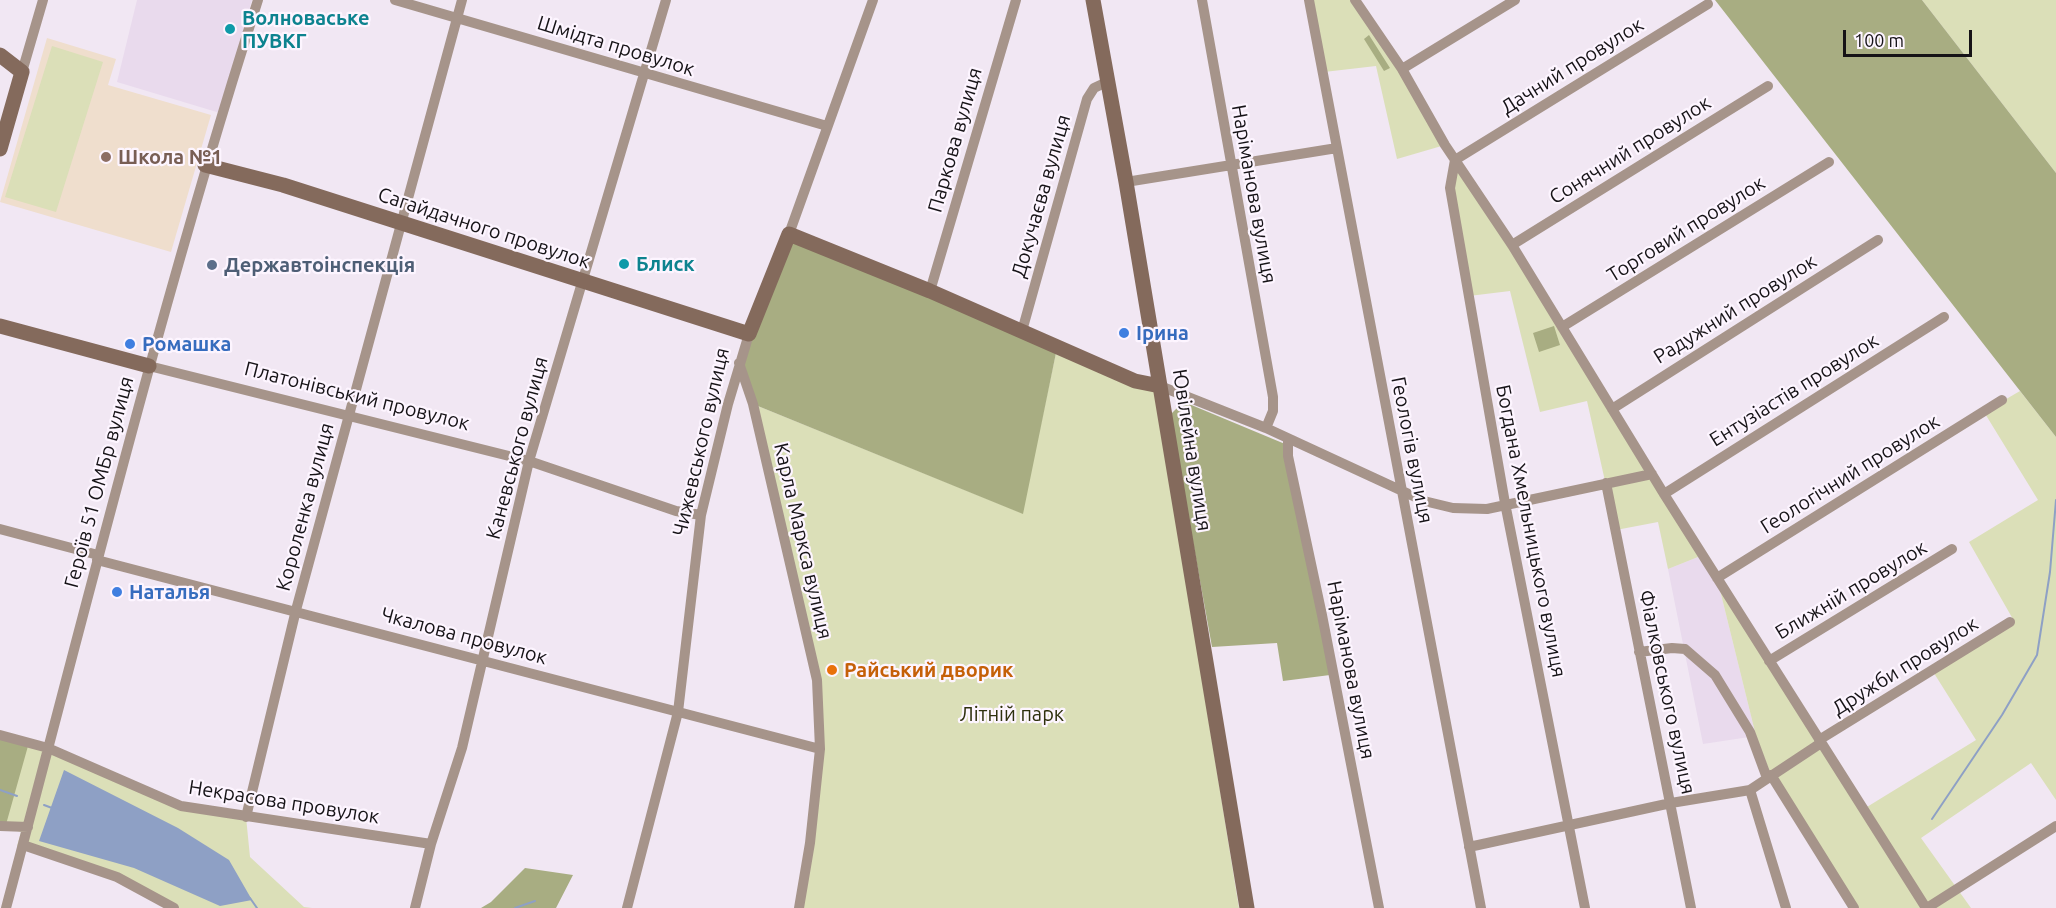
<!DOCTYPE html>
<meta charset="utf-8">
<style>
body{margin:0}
#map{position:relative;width:2056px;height:908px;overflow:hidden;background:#f1e7f3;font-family:Ubuntu,sans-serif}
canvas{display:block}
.scale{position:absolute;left:1843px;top:30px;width:129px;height:27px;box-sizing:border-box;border:3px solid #161317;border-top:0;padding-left:8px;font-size:18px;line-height:21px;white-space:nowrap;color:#161317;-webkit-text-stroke:4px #fdf5ff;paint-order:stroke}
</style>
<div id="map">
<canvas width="2056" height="908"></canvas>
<div class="scale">100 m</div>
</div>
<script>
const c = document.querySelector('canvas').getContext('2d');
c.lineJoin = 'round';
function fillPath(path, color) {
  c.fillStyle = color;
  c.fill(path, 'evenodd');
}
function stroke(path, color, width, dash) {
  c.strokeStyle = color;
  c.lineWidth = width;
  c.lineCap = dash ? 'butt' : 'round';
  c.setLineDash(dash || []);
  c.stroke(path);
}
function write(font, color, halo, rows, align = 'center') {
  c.font = font + ' Ubuntu,sans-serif';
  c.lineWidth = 4.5;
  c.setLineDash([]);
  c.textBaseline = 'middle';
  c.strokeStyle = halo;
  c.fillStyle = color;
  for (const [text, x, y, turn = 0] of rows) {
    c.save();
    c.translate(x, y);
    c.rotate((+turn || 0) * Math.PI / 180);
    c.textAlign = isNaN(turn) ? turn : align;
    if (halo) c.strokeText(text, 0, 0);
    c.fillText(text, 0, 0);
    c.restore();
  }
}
fillPath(new Path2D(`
 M 137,0 L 252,0 L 220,113 L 117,82 Z
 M 1703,555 L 1717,578 L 1756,736 L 1703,744 L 1668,569 Z`), '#e9daed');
fillPath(new Path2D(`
 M 47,38 L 116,59 L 108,85 L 211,115 L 171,252 L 0,202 Z`), '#efdecd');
fillPath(new Path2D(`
 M 1309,0 L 1355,0 L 1445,145 L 1397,159 L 1376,66 L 1324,72 Z
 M 1922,0 L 2056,0 L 2056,173 Z
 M 52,46 L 103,62 L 56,212 L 5,197 Z
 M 1455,160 L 1703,555 L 1668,569 L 1658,522 L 1616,530 L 1587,401 L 1540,412 L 1510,291 L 1469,296 L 1450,188 Z
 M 1057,348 L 1154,383 L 1239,908 L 799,908 L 820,749 L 817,680 L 753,404 L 1022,513 Z
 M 2020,391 L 2056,437 L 2056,800 L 2031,763 L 1921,838 L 1971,908 L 1854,908 L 1771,775 L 1756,736 L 1717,578 L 1862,810 L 1976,740 L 1932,670 L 2014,621 L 1969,542 L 2038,500 L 1984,412 Z
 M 0,738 L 48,748 L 181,806 L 246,817 L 250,857 L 304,907 L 312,908 L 174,908 L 64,858 L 17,846 L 21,832 L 0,826 Z`), '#dbdfb8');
fillPath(new Path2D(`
 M 1715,0 L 1922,0 L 2056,173 L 2056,437 Z
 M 1369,35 L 1390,68 L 1384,71 L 1364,39 Z
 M 789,234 L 1057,348 L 1023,514 L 753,404 L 739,363 Z
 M 1554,326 L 1560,345 L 1539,352 L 1533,333 Z
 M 1189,404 L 1285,444 L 1330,675 L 1283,681 L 1277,643 L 1212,647 L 1170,415 L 1178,407 Z
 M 0,738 L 28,746 L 5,828 L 0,826 Z
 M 525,868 L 573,875 L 556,908 L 481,908 L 491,902 Z`), '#a8ad82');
fillPath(new Path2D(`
 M 64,770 L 178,828 L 229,860 L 252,900 L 220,906 L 134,868 L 39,841 Z`), '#8ea0c5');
stroke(new Path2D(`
 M 0,790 L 17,796
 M 44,805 L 52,808
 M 1932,819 L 2002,715 L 2037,655 L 2050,572 L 2056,500
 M 250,898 L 257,908
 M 515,908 L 535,901`), '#8ea0c5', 2);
stroke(new Path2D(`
 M 395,0 L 827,126
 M 1202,0 L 1273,397 L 1273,411 L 1266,428
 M 1309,0 L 1481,908
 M 1355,0 L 1402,69 L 1445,145 L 1512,245 L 1664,494 L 1926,908
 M 1402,69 L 1515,0
 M 22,72 L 43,0
 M 1126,182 L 1337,148
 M 789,234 L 873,0
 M 1512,245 L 1768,86
 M 930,291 L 1016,0
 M 1562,327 L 1829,162
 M 1022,331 L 1087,99 L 1094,88 L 1109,81
 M 739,363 L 753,404 L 817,680 L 820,749 L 810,843 L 799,908
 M 149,366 L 529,461 L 676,511 L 701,515
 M 1160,386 L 1266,428 L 1424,501 L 1453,508 L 1487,509 L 1652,474
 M 1612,409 L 1878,240
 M 1288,440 L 1288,456 L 1322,615 L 1379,908
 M 1606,483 L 1691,908
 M 1664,494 L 1944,317
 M 0,529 L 98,555
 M 97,560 L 820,749
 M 1717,578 L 2002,400
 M 1639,652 L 1672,648 L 1685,649 L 1715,675 L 1750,732 L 1767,778
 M 1769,661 L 1952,549
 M 0,735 L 48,748 L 181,806 L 431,844
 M 1819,740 L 2010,622
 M 1771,775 L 1854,908
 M 1750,790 L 1786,908
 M 246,817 L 296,610 L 462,0
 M 0,826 L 28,827
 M 23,845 L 117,877 L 174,908
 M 1469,847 L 1671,803 L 1750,790 L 1821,743
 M 6,908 C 87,604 162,299 258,0
 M 415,908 L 431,844 L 462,748 L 529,461 L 666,0
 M 627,908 L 678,712 L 701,515 L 728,404 L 749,334
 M 1585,908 L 1505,503 L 1450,188 L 1455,160 L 1708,4
 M 1927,908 L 2056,826`), '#a6948a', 10);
stroke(new Path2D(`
 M 1093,0 L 1126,182 L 1247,908
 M 0,55 L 22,72 L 0,149
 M 205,165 L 283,185 L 749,334 L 789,234 L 930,291 L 1135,381 L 1160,386
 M 0,326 L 149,366`), '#846a5c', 15);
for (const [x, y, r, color] of [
 [230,29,6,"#0f9aa8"],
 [106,157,6,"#8d6e63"],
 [624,264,6,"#0f9aa8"],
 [212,265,6,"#5c6f8a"],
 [1124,333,6,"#3f7fe0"],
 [130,344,6,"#3f7fe0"],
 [117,592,6,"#3f7fe0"],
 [832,670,6,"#e8710a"]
]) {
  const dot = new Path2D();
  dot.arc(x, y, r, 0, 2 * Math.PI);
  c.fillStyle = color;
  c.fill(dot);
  stroke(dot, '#fdf5ff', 2);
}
write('bold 20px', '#0d838f', '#fdf5ff', [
 ["Волноваське",242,18],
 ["ПУВКГ",242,41],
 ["Блиск",636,264]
], 'left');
write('20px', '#161317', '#fdf5ff', [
 ["Шмідта провулок",616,46,17],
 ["Дачний провулок",1572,66,-32],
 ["Паркова вулиця",955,140,-74],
 ["Сонячний провулок",1630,150,-32],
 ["Наріманова вулиця",1254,194,80],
 ["Докучаєва вулиця",1041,196,-74],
 ["Сагайдачного провулок",484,228,18],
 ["Торговий провулок",1686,229,-32],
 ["Радужний провулок",1735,309,-32],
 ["Ентузіастів провулок",1794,390,-32],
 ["Платонівський провулок",357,396,14],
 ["Чижевського вулиця",701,442,-77],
 ["Каневського вулиця",517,448,-75],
 ["Ювілейна вулиця",1192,450,81],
 ["Геологів вулиця",1412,450,79],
 ["Геологічний провулок",1850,474,-32],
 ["Героїв 51 ОМБр вулиця",99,482,-75],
 ["Короленка вулиця",305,507,-75],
 ["Богдана Хмельницького вулиця",1531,531,79],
 ["Карла Маркса вулиця",803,541,77],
 ["Ближній провулок",1851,590,-31],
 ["Чкалова провулок",464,636,15],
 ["Дружби провулок",1905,666,-32],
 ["Наріманова вулиця",1351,670,79],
 ["Фіалковського вулиця",1667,692,78],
 ["Некрасова провулок",284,802,9]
]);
write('bold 20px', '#785e54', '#fdf5ff', [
 ["Школа №1",118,157]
], 'left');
write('bold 20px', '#4e5e75', '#fdf5ff', [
 ["Державтоінспекція",224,265]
], 'left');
write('bold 20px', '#366cbe', '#fdf5ff', [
 ["Ірина",1136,333],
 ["Ромашка",142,344],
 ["Наталья",129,592]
], 'left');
write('bold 20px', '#c56008', '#fdf5ff', [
 ["Райський дворик",844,670]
], 'left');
write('20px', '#2e300d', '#fdf5ff', [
 ["Літній парк",1012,714]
]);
</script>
